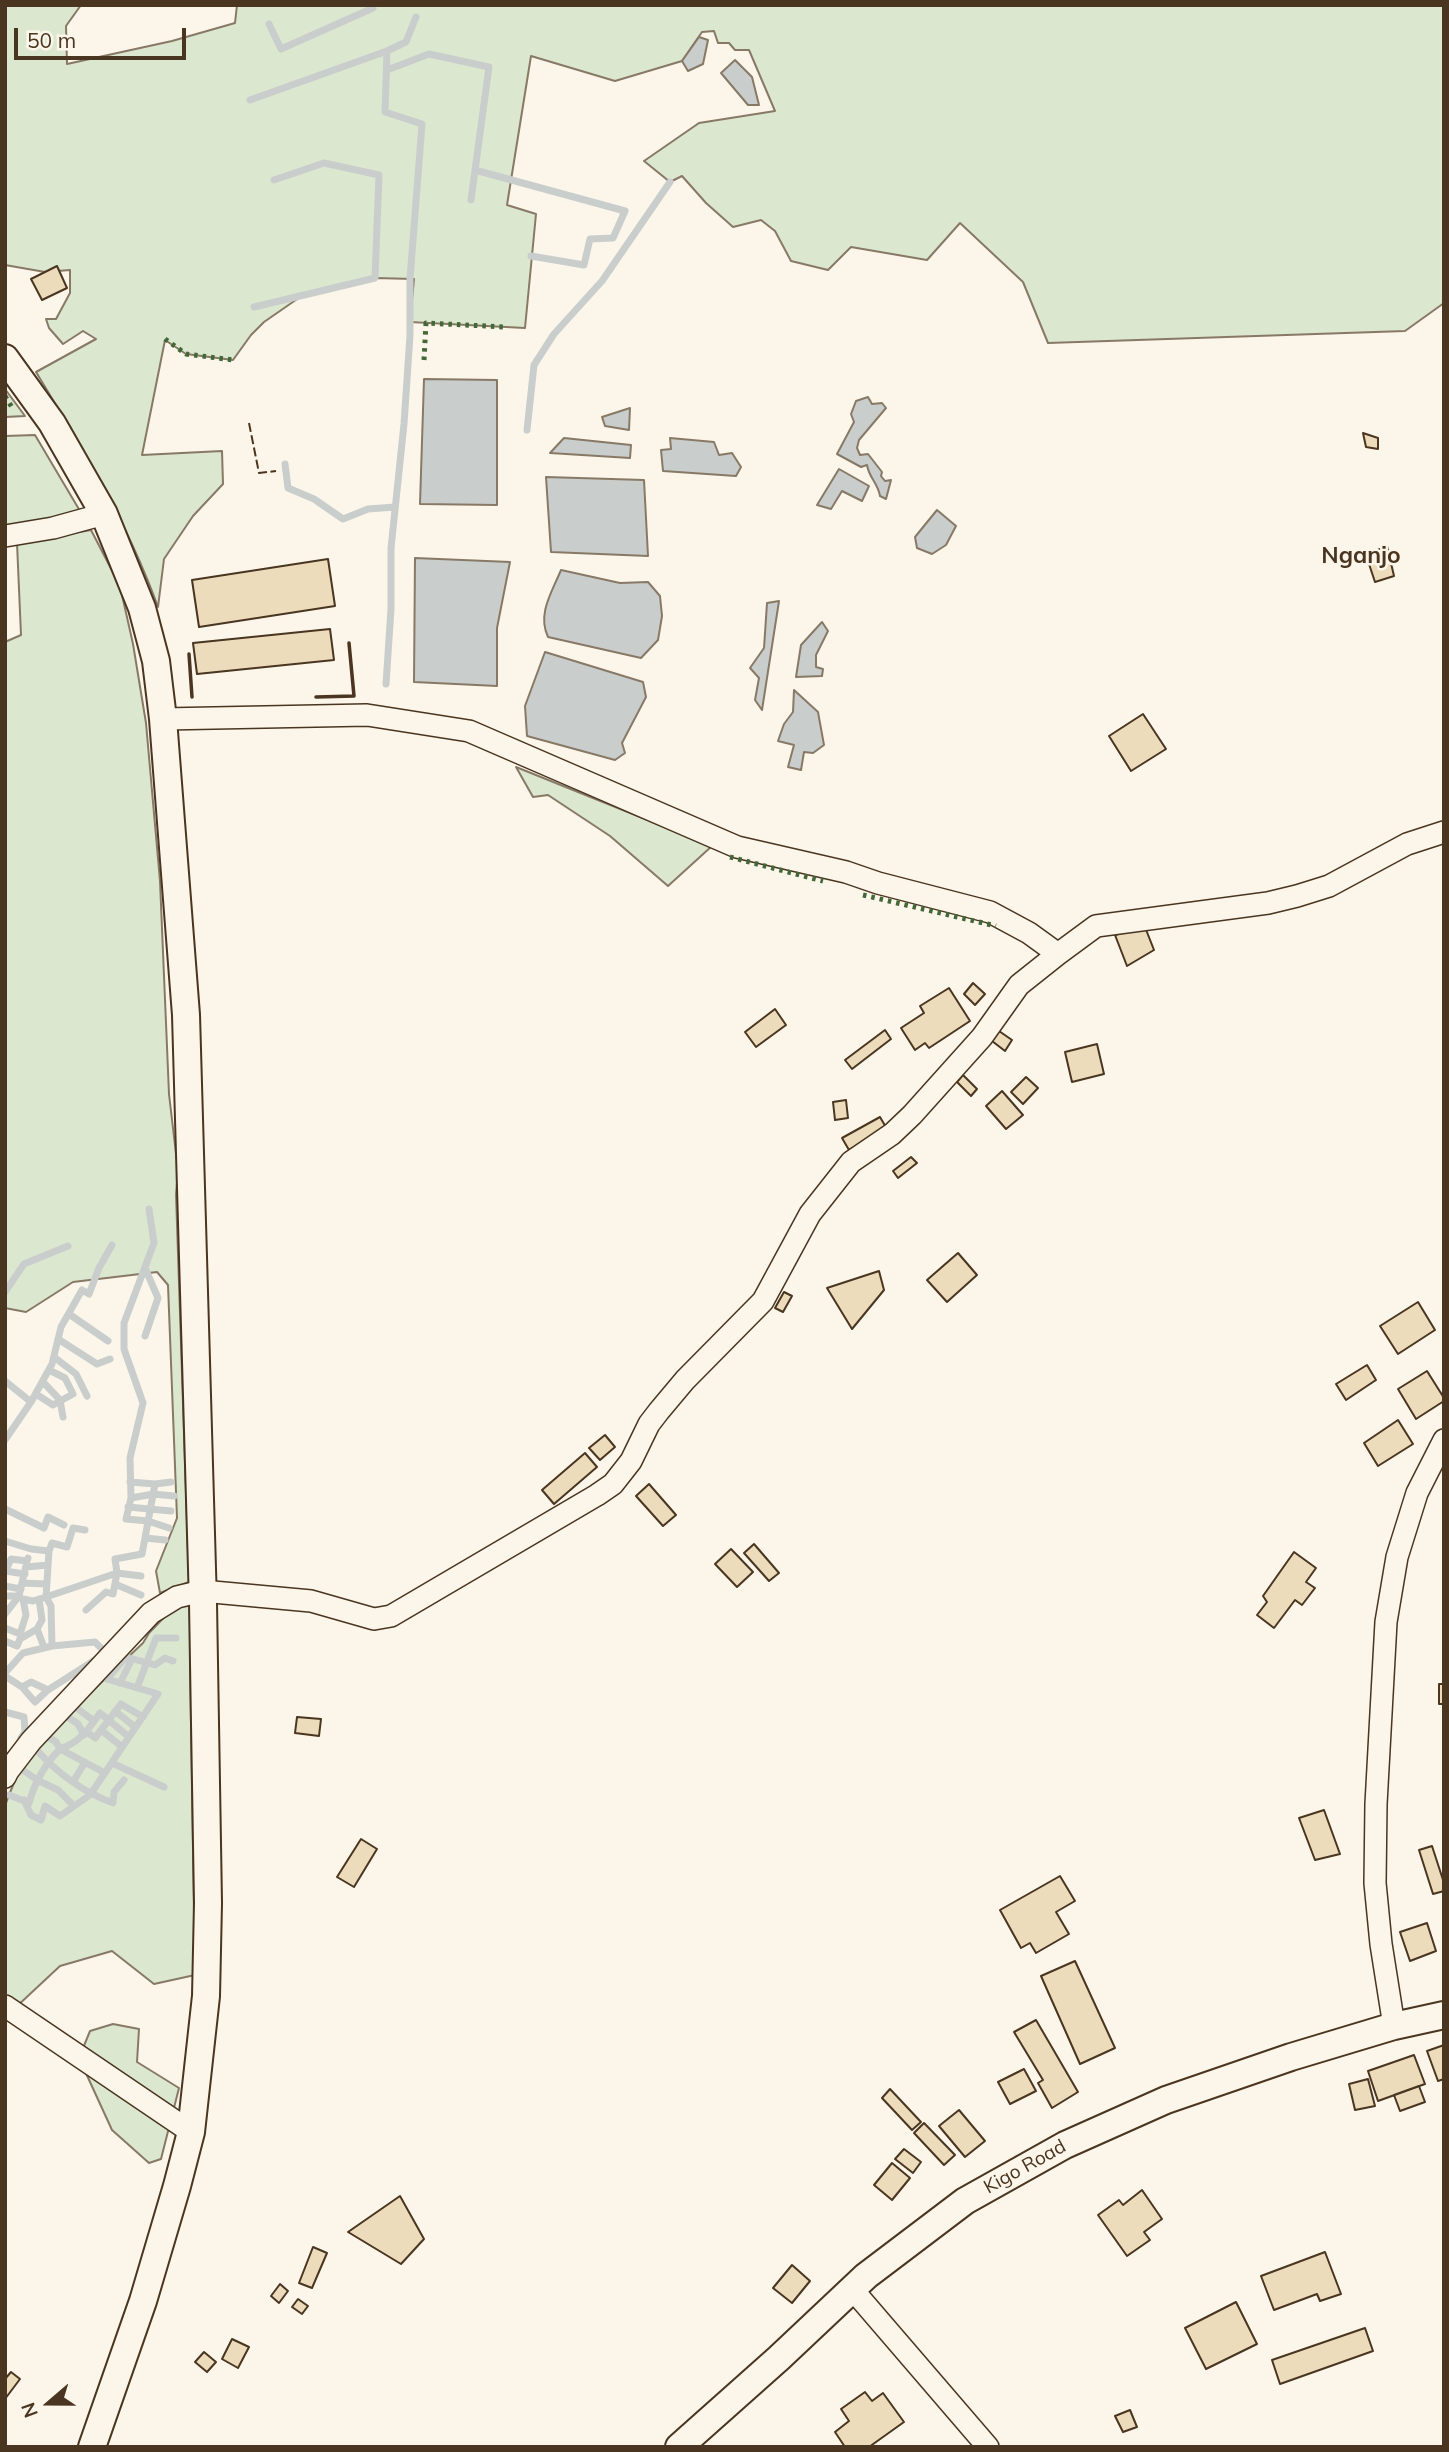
<!DOCTYPE html>
<style>
body{margin:0}
#map{position:relative;width:1449px;height:2452px;overflow:hidden;background:#fbf6e9;font-family:Mulish,sans-serif}
canvas{display:block}
.frame{position:absolute;inset:0;border:7px solid #4a3520;pointer-events:none}
.north{position:absolute;left:14px;top:2368px;width:70px;height:70px;-webkit-text-stroke:5px #fbf6e9;paint-order:stroke;rotate:250deg;font-size:19px;font-weight:700;line-height:28px;text-align:center;color:#4a3520}
.north::after{content:'';display:block;margin:auto;width:24px;height:32px;background:#4a3520;clip-path:polygon(50% 0,100% 100%,50% 72%,0 100%)}
.scale{position:absolute;left:14px;top:28px;width:172px;height:32px;box-sizing:border-box;border:4px solid #4a3520;border-top:0;padding-left:9px;font-size:21px;line-height:24px;white-space:nowrap;color:#4a3520;-webkit-text-stroke:5px #fbf6e9;paint-order:stroke}
</style>
<div id="map">
<canvas width="1449" height="2452"></canvas>
<div class="frame"></div>
<div class="north">N</div>
<div class="scale">50 m</div>
</div>
<script>
const c = document.querySelector('canvas').getContext('2d');
c.lineJoin = 'round';
function fillPath(path, color) {
  c.fillStyle = color;
  c.fill(path, 'evenodd');
}
function stroke(path, color, width, dash) {
  c.strokeStyle = color;
  c.lineWidth = width;
  c.lineCap = dash ? 'butt' : 'round';
  c.setLineDash(dash || []);
  c.stroke(path);
}
function write(font, color, halo, rows, align = 'center') {
  c.font = font + ' Mulish,sans-serif';
  c.lineWidth = 5;
  c.setLineDash([]);
  c.textBaseline = 'middle';
  c.strokeStyle = halo;
  c.fillStyle = color;
  for (const [text, x, y, turn = 0] of rows) {
    c.save();
    c.translate(x, y);
    c.rotate((+turn || 0) * Math.PI / 180);
    c.textAlign = isNaN(turn) ? turn : align;
    if (halo) c.strokeText(text, 0, 0);
    c.fillText(text, 0, 0);
    c.restore();
  }
}
const green = new Path2D(`
 M 5,5 L 81,5 L 66,26 L 67,64 L 172,41 L 235,23 L 237,5 L 1444,5 L 1444,303 L 1405,331 L 1048,343 L 1023,282 L 960,223 L 927,260 L 851,247 L 828,270 L 791,261 L 775,231 L 761,220 L 733,227 L 706,203 L 682,176 L 670,182 L 644,161 L 699,123 L 775,111 L 749,50 L 735,50 L 729,43 L 718,43 L 714,31 L 702,32 L 682,61 L 615,81 L 531,56 L 507,205 L 536,214 L 525,328 L 410,322 L 414,279 L 375,278 L 303,295 L 264,322 L 251,335 L 233,360 L 186,354 L 165,340 L 142,455 L 222,451 L 223,484 L 193,516 L 164,559 L 158,607 C 127,522 83,449 36,372 L 96,339 L 83,331 L 63,344 L 49,328 L 46,319 L 56,319 L 70,293 L 70,270 L 45,272 L 5,265 Z
 M 5,389 L 25,416 L 5,417 Z
 M 35,435 L 80,511 L 5,529 L 5,436 Z
 M 91,530 L 120,586 L 133,644 L 146,723 L 160,881 L 169,1094 L 178,1171 L 176,1194 L 189,1582 L 160,1593 L 156,1571 L 177,1518 L 168,1285 L 157,1272 L 73,1282 L 26,1312 L 5,1308 L 5,642 L 21,635 L 17,543 Z
 M 516,767 L 712,846 L 668,886 L 610,836 L 548,795 L 533,797 Z
 M 175,1606 L 192,1606 L 190,1662 L 195,1975 L 154,1984 L 112,1951 L 60,1966 L 15,2008 L 5,2007 L 5,1806 L 9,1795 L 20,1768 L 58,1723 L 143,1643 L 149,1633 Z
 M 113,2024 L 139,2029 L 137,2062 L 179,2088 L 161,2159 L 149,2163 L 112,2130 L 79,2058 L 90,2031 Z`);
fillPath(green, '#dce7d0');
stroke(green, '#887966', 2);
const water = new Path2D(`
 M 699,37 L 708,40 L 703,64 L 688,71 L 682,61 Z
 M 735,60 L 752,77 L 759,105 L 748,105 L 721,73 Z
 M 424,379 L 497,380 L 497,505 L 420,504 Z
 M 868,397 L 872,404 L 882,403 L 886,408 L 859,440 L 857,448 L 860,455 L 868,454 L 882,472 L 881,476 L 885,481 L 891,480 L 886,499 L 880,496 C 878,483 869,478 867,465 L 861,467 L 837,454 L 854,422 L 851,414 L 856,401 Z
 M 630,408 L 629,430 L 605,426 L 602,417 Z
 M 564,438 L 631,445 L 630,458 L 550,453 Z
 M 670,438 L 714,442 L 719,455 L 732,453 L 741,467 L 736,476 L 663,471 L 661,450 L 671,449 Z
 M 839,469 L 869,486 L 862,501 L 842,491 L 831,509 L 817,505 Z
 M 546,477 L 644,480 L 648,556 L 551,552 Z
 M 937,510 L 956,526 L 946,545 L 932,554 L 917,548 L 915,537 Z
 M 415,558 L 510,562 L 497,628 L 497,686 L 414,682 Z
 M 561,570 L 620,583 L 648,582 L 660,596 L 662,616 L 658,640 L 641,658 L 548,637 C 537,614 552,592 561,570 Z
 M 779,601 L 762,710 L 755,700 L 759,678 L 750,668 L 764,648 L 767,603 Z
 M 822,622 L 828,631 L 816,655 L 816,667 L 823,669 L 822,676 L 796,677 L 801,645 Z
 M 545,652 L 643,682 L 646,697 L 622,743 L 625,753 L 615,760 L 527,736 L 525,706 Z
 M 794,690 L 818,712 L 824,745 L 813,753 L 804,752 L 801,770 L 788,767 L 794,745 L 778,741 L 784,724 L 793,712 Z`);
fillPath(water, '#c9cecd');
stroke(water, '#887966', 2);
stroke(new Path2D(`
 M 269,24 L 281,49 L 373,8
 M 387,70 L 429,54 L 489,67 L 471,200
 M 250,100 L 387,51 L 406,42 L 416,17
 M 475,170 L 625,211 L 613,238 L 590,239 L 584,265 L 531,256
 M 254,307 L 375,278 L 379,175 L 324,163 L 274,180
 M 527,430 L 534,365 L 554,334 L 602,281 L 670,182
 M 285,464 L 288,488 L 314,499 L 343,519 L 368,509 L 395,507
 M 386,684 L 391,609 L 391,548 L 404,424 L 410,335 L 410,279 L 422,124 L 385,112 L 387,51
 M 149,1209 L 154,1243 L 124,1323 L 124,1349 L 143,1403 L 130,1458 L 131,1498 L 126,1519 L 148,1521 L 169,1528
 M 5,1292 L 24,1264 L 68,1246
 M 69,1314 L 108,1341
 M 145,1336 L 158,1298 L 145,1268
 M 58,1339 L 97,1364 L 110,1359
 M 54,1357 L 76,1374 L 87,1396
 M 5,1381 L 31,1402 L 52,1364 L 61,1327 L 82,1290 L 89,1294 L 99,1268 L 112,1245
 M 43,1382 L 60,1400 L 63,1417
 M 36,1394 L 53,1405 L 73,1394 L 65,1378 L 49,1370
 M 5,1440 L 31,1402
 M 130,1482 L 155,1484
 M 131,1498 L 153,1494 L 174,1496
 M 128,1507 L 171,1511
 M 5,1509 L 44,1528 L 48,1517 L 64,1525
 M 145,1538 L 165,1540
 M 5,1541 L 31,1549 L 49,1551 L 52,1543 L 67,1547 L 73,1528 L 85,1530
 M 26,1567 L 48,1565
 M 5,1571 L 25,1574
 M 5,1572 L 11,1559 L 27,1561 L 28,1558
 M 22,1583 L 46,1584
 M 115,1584 L 141,1595
 M 5,1586 L 21,1589
 M 5,1596 L 19,1596
 M 86,1610 L 106,1592 L 113,1594 L 117,1573 L 115,1559 L 142,1554 L 155,1484 L 171,1482
 M 5,1614 L 19,1596 L 27,1561
 M 5,1628 L 20,1634 L 26,1615 L 23,1599 L 33,1601 L 46,1597 L 49,1551
 M 37,1629 L 42,1620 L 39,1599
 M 5,1641 L 17,1646 L 20,1639 L 37,1629 L 44,1647
 M 52,1646 L 51,1606 L 46,1597 L 117,1573 L 141,1576
 M 5,1673 L 23,1653 L 52,1646 L 95,1642 L 106,1653 L 48,1690 L 35,1702 L 22,1687
 M 5,1676 L 22,1687 L 31,1682 L 48,1690
 M 120,1683 L 132,1659
 M 137,1688 L 156,1638 L 176,1638
 M 78,1709 L 94,1721
 M 115,1711 L 135,1727
 M 5,1712 L 24,1717 L 25,1732 L 21,1738
 M 65,1715 L 78,1724 L 84,1735
 M 101,1730 L 122,1747
 M 87,1732 L 95,1738 L 121,1704 L 143,1717
 M 35,1748 C 56,1772 83,1792 113,1803 L 114,1792 L 124,1780
 M 60,1749 C 80,1742 88,1730 100,1713 L 129,1737
 M 60,1749 L 105,1773
 M 112,1763 L 164,1787
 M 20,1768 L 37,1780 L 58,1790 L 74,1806
 M 73,1782 L 85,1762
 M 9,1795 L 29,1803 C 35,1781 44,1765 60,1749 L 56,1742 L 48,1737
 M 24,1800 L 31,1815 L 41,1820 L 45,1806 L 60,1816 L 90,1795 L 158,1694 L 107,1679 L 126,1657 L 155,1665 L 165,1658 L 173,1661`), '#c9cecd', 7);
const building = new Path2D(`
 M 57,266 L 67,288 L 42,300 L 31,279 Z
 M 1363,433 L 1378,438 L 1378,449 L 1366,447 Z
 M 1387,546 L 1394,576 L 1375,582 L 1366,555 Z
 M 328,559 L 335,606 L 199,627 L 192,580 Z
 M 330,629 L 334,660 L 197,674 L 193,643 Z
 M 1143,714 L 1166,749 L 1131,771 L 1109,736 Z
 M 1145,927 L 1154,950 L 1127,966 L 1115,935 Z
 M 973,983 L 985,994 L 975,1005 L 964,994 Z
 M 949,988 L 970,1021 L 929,1048 L 925,1043 L 915,1050 L 901,1028 L 924,1013 L 920,1006 Z
 M 775,1009 L 786,1025 L 756,1047 L 745,1032 Z
 M 885,1030 L 891,1039 L 852,1069 L 845,1060 Z
 M 999,1031 L 1012,1040 L 1005,1051 L 992,1041 Z
 M 1097,1044 L 1104,1074 L 1072,1082 L 1065,1052 Z
 M 963,1075 L 977,1089 L 971,1096 L 957,1082 Z
 M 1026,1077 L 1038,1088 L 1023,1104 L 1011,1092 Z
 M 1002,1091 L 1023,1115 L 1006,1129 L 986,1106 Z
 M 846,1100 L 848,1118 L 835,1120 L 833,1102 Z
 M 880,1117 L 887,1129 L 849,1150 L 842,1138 Z
 M 911,1157 L 917,1163 L 898,1178 L 893,1171 Z
 M 958,1253 L 977,1275 L 947,1302 L 927,1280 Z
 M 879,1271 L 884,1290 L 852,1329 L 827,1288 Z
 M 784,1292 L 792,1296 L 783,1312 L 775,1308 Z
 M 1418,1302 L 1435,1330 L 1398,1354 L 1380,1326 Z
 M 1367,1365 L 1376,1380 L 1346,1400 L 1336,1384 Z
 M 1427,1371 L 1444,1398 L 1444,1401 L 1416,1419 L 1398,1389 Z
 M 1398,1420 L 1413,1444 L 1378,1466 L 1364,1443 Z
 M 605,1435 L 615,1447 L 600,1460 L 589,1448 Z
 M 585,1453 L 597,1467 L 554,1504 L 542,1490 Z
 M 649,1484 L 676,1515 L 663,1526 L 636,1496 Z
 M 754,1544 L 779,1573 L 769,1581 L 744,1553 Z
 M 731,1549 L 753,1572 L 737,1587 L 715,1564 Z
 M 1294,1552 L 1316,1568 L 1306,1582 L 1315,1588 L 1302,1605 L 1295,1600 L 1274,1628 L 1257,1615 L 1267,1602 L 1263,1596 Z
 M 1439,1684 L 1444,1684 L 1444,1704 L 1439,1704 Z
 M 297,1717 L 321,1719 L 319,1736 L 295,1733 Z
 M 1324,1810 L 1340,1854 L 1315,1860 L 1299,1818 Z
 M 361,1839 L 377,1849 L 354,1887 L 337,1877 Z
 M 1432,1846 L 1444,1883 L 1444,1891 L 1433,1894 L 1419,1850 Z
 M 1060,1876 L 1075,1901 L 1056,1912 L 1069,1934 L 1036,1953 L 1030,1943 L 1021,1948 L 1000,1910 Z
 M 1427,1923 L 1436,1951 L 1410,1961 L 1400,1932 Z
 M 1075,1961 L 1115,2048 L 1080,2064 L 1041,1976 Z
 M 1036,2020 L 1078,2092 L 1052,2108 L 1038,2083 L 1043,2080 L 1014,2032 Z
 M 1444,2045 L 1444,2079 L 1438,2081 L 1427,2051 Z
 M 1414,2055 L 1425,2084 L 1378,2101 L 1368,2071 Z
 M 1024,2069 L 1036,2091 L 1010,2104 L 998,2082 Z
 M 1368,2079 L 1375,2106 L 1355,2110 L 1349,2084 Z
 M 1419,2086 L 1425,2102 L 1400,2111 L 1394,2095 Z
 M 890,2089 L 921,2122 L 912,2130 L 882,2098 Z
 M 959,2110 L 985,2141 L 965,2157 L 939,2126 Z
 M 924,2123 L 955,2155 L 944,2165 L 914,2133 Z
 M 904,2149 L 921,2162 L 913,2173 L 895,2159 Z
 M 892,2163 L 910,2178 L 892,2200 L 874,2185 Z
 M 1142,2190 L 1162,2219 L 1144,2232 L 1150,2240 L 1127,2256 L 1098,2215 L 1119,2200 L 1123,2205 Z
 M 400,2196 L 424,2239 L 401,2264 L 348,2232 Z
 M 313,2247 L 327,2253 L 312,2288 L 299,2283 Z
 M 1325,2252 L 1341,2294 L 1320,2301 L 1317,2294 L 1274,2310 L 1261,2276 Z
 M 792,2265 L 810,2281 L 792,2303 L 773,2288 Z
 M 280,2284 L 288,2291 L 279,2303 L 271,2296 Z
 M 298,2299 L 308,2306 L 302,2314 L 292,2307 Z
 M 1236,2302 L 1257,2344 L 1206,2369 L 1185,2328 Z
 M 1365,2328 L 1373,2351 L 1280,2384 L 1272,2360 Z
 M 232,2339 L 249,2347 L 238,2368 L 222,2359 Z
 M 204,2352 L 216,2362 L 207,2372 L 195,2362 Z
 M 11,2372 L 20,2379 L 5,2399 L 5,2379 Z
 M 865,2392 L 872,2401 L 883,2393 L 904,2422 L 869,2447 L 845,2447 L 835,2432 L 849,2421 L 841,2409 Z
 M 1130,2410 L 1137,2427 L 1123,2432 L 1115,2416 Z`);
fillPath(building, '#ecdcbc');
stroke(building, '#4a3520', 2);
const minor = new Path2D(`
 M 5,536 L 53,528 L 104,514
 M 163,719 L 367,715 L 469,731 L 737,847 L 846,872 L 878,883 L 990,912 L 1029,933 L 1058,954 L 1096,926 L 1268,903 L 1297,896 L 1329,886 L 1407,844 L 1444,832
 M 5,1777 L 8,1771 L 31,1741 L 151,1613 L 177,1597 L 202,1591 L 311,1601 L 374,1619 L 391,1616 L 597,1495 L 613,1484 L 631,1461 L 649,1424 L 659,1411 L 685,1380 L 763,1301 L 810,1214 L 851,1162 L 892,1134 L 912,1115 L 982,1037 L 1019,985 L 1058,954
 M 5,2006 L 191,2132
 M 1394,2026 L 1381,1944 L 1375,1883 L 1376,1804 L 1386,1622 L 1397,1557 L 1417,1493 L 1444,1440
 M 853,2290 L 988,2447`);
const tertiary = new Path2D(`
 M 5,358 L 52,423 L 104,514 L 142,608 L 156,661 L 163,719 L 186,1015 L 203,1603 L 208,1903 L 206,1996 L 191,2132 L 177,2186 L 143,2301 L 92,2447
 M 679,2447 L 779,2358 L 866,2276 L 965,2201 L 1065,2145 L 1166,2100 L 1291,2057 L 1394,2026 L 1444,2015`);
stroke(minor, '#4a3520', 24);
stroke(tertiary, '#4a3520', 30);
stroke(minor, '#fbf6e9', 21);
stroke(tertiary, '#fbf6e9', 26);
stroke(new Path2D(`
 M 165,339 L 186,354 L 233,360
 M 424,360 L 426,323 L 505,327
 M 5,396 L 13,409
 M 730,857 L 823,881
 M 863,895 L 996,926`), '#436837', 5, [3.5, 5]);
stroke(new Path2D(`
 M 249,423 L 259,473 L 276,471`), '#4a3520', 2, [9, 3.5]);
stroke(new Path2D(`
 M 189,654 L 192,697
 M 316,697 L 354,696 L 349,643`), '#4a3520', 3.5);
write('19px', '#4a3520', '#fbf6e9', [
 ["Kigo Road",1025,2167,-29]
]);
write('bold 23px', '#4a3520', '#fbf6e9', [
 ["Nganjo",1361,556]
]);
</script>
